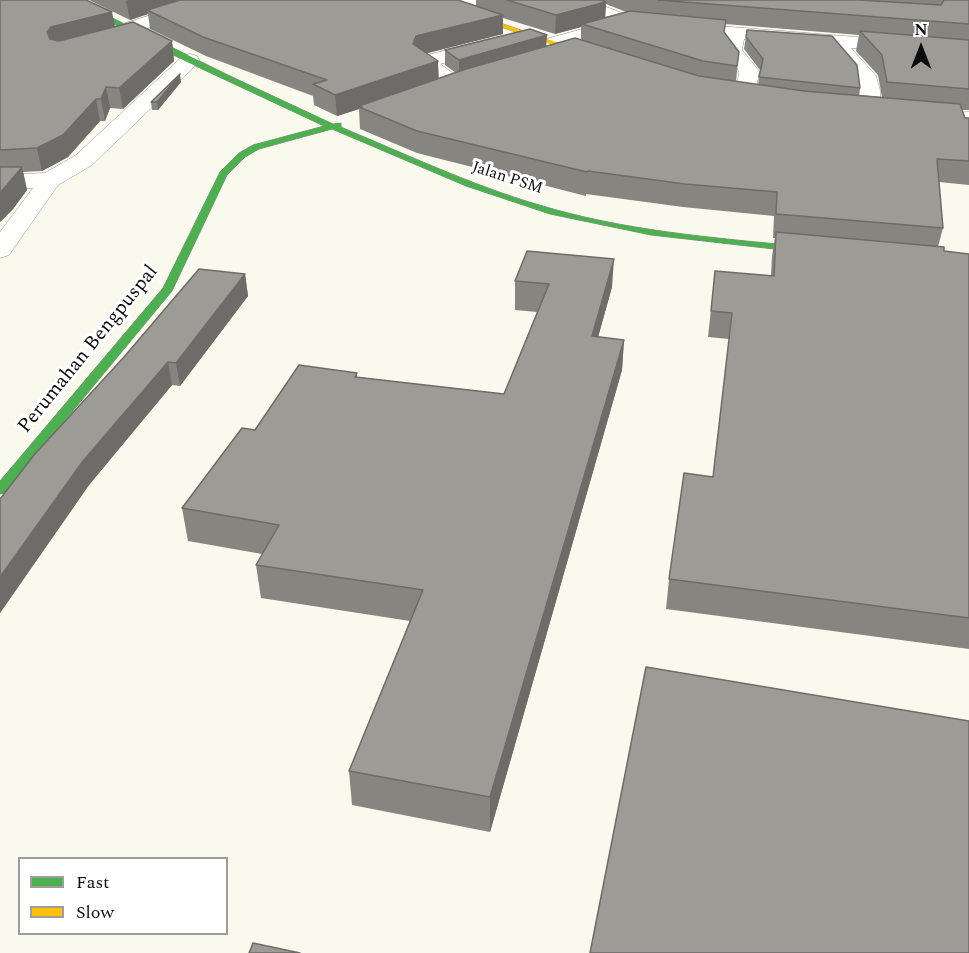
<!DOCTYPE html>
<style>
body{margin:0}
#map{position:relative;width:969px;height:953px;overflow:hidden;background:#faf9ee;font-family:Spectral,serif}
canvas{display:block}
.legend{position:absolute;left:18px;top:857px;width:210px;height:78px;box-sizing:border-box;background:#fff;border:2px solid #9d9d9d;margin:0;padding:8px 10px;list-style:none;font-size:18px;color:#0b0b0b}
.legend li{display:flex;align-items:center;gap:12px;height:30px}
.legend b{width:30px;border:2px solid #9d9d9d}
.north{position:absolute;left:891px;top:18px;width:60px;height:60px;-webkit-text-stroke:4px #fff;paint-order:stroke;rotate:0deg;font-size:16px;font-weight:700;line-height:24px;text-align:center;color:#0b0b0b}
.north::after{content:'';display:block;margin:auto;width:21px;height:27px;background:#0b0b0b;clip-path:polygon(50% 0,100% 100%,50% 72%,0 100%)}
</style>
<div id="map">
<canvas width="969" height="953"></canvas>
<ul class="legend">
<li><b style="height:8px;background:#4caf50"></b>Fast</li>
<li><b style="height:8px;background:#ffc107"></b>Slow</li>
</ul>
<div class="north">N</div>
</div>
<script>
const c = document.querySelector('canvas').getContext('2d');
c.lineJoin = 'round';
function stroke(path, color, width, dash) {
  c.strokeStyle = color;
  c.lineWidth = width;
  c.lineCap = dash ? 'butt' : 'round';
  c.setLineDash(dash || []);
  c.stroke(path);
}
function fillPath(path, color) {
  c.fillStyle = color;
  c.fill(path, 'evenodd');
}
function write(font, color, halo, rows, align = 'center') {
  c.font = font + ' Spectral,serif';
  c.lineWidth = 6;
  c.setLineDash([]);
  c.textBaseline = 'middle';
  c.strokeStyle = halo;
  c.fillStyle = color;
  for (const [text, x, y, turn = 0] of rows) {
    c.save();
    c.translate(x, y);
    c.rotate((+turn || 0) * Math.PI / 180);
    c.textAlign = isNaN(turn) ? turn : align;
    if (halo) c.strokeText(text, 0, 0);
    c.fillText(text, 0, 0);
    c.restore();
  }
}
const street = new Path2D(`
 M 198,0 L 223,0 L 221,4 L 135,32 L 123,32 L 120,28 L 123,24 Z
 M 462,0 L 486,0 L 484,4 L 453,14 L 447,13 L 444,9 L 447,5 Z
 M 565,0 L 588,0 L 633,17 L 656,21 L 969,46 L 969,58 L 851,48 L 876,76 L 880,90 L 881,110 L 878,114 L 871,116 L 864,114 C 856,104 864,88 857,76 C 850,64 837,59 832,46 L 744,39 L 742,50 L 759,71 C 757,88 753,107 732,101 L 729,97 L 737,88 L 739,71 L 724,50 L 726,37 L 629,27 L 552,48 L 546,47 L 543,43 L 546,39 L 611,21 L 567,4 Z
 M 489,39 L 496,41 L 498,45 L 496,49 L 440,64 L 468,84 L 465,88 L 451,88 L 415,62 L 417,58 Z
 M 190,54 L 197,56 L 199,60 L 197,64 L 92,165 L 58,185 L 9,255 L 0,258 L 0,232 L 33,188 L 0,189 L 0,175 L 45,173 L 76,155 L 183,56 Z
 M 966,112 L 969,112 L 969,139 L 961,138 L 956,118 L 959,114 Z`);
const fast = new Path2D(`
 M 68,0 L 76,0 L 230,76 L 333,124 L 341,123 L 341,127 L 350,131 C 417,159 483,190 553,209 C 639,233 729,239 818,248 L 823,251 L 818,254 L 651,235 L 550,214 L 466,186 L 332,129 L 259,149 L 245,157 L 227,175 L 172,291 L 5,493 L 0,494 L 0,481 L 163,288 L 220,172 L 239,153 L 253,145 L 324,126 L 185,61 Z`);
const slow = new Path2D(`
 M 458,10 L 462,10 L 600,57 L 593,59 L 458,12 Z`);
stroke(street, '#93928d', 1);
stroke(fast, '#898984', 1);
stroke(slow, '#898984', 1);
fillPath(street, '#fefefc');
fillPath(fast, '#4caf50');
fillPath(slow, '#ffc107');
fillPath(new Path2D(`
 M 0,0 L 172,41 L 174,61 L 123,109 L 110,108 L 105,121 L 100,121 L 68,157 L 42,171 L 23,172 L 27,190 L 13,209 L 0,222 Z
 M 89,0 L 458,0 L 476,6 L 476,0 L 969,0 L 969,110 L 962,110 L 965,118 L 969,118 L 969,185 L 939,182 L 943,228 L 938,247 L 944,251 L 969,254 L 969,649 L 666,609 L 669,579 L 713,477 L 729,339 L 708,337 L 715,271 L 771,276 L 772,256 L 775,238 L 773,238 L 774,216 L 683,207 L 586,194 L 586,196 L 417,153 L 360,129 L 359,109 L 337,116 L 314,105 L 313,96 L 206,56 L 150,29 L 148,14 L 130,20 ZM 606,4 L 626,12 L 605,17 ZM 503,18 L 555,34 L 581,27 L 581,39 L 546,46 L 445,50 L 445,65 L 456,73 L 438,79 L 427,53 L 503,34 ZM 725,24 L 859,35 L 856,51 L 878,75 L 882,97 L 859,95 L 860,88 L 747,30 L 744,49 L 760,70 L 758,85 L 736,81 L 739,52 L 724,32 Z
 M 181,82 L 158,110 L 152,110 L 151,102 Z
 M 245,274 L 248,296 L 180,386 L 172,385 L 89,485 L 0,613 L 0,499 Z
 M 515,281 L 612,287 L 598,337 L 624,340 L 622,370 L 490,832 L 352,805 L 349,771 L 410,621 L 261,598 L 256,565 L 262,554 L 188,541 L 182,508 L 255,430 L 357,373 L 357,377 L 504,394 L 537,312 L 515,310 Z`), '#868580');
fillPath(new Path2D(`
 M 129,0 L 191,0 L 147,10 L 148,14 L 130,20 L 126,1 Z
 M 606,2 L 605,21 L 582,24 L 581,27 L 555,34 L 556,15 Z
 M 112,12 L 116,32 L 54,47 L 47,32 L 51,27 Z
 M 503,15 L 503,34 L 416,56 L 413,44 L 416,36 Z
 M 547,35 L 546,49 L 459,75 L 459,60 Z
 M 172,41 L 174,61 L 123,109 L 119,88 Z
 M 438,61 L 439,82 L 359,106 L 359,109 L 337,116 L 335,95 Z
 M 180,74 L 181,82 L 158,110 L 157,102 Z
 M 106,87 L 110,108 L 105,121 L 101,99 Z
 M 96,99 L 100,121 L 68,157 L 42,171 L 37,148 Z
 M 22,167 L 27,190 L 13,209 L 0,222 L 0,193 Z
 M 614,259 L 612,287 L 590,366 L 592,336 Z
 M 245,274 L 248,296 L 180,386 L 176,363 Z
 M 624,340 L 622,370 L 490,832 L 490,797 Z
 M 168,362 L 172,385 L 89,485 L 0,613 L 0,577 L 83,461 Z`), '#6d6c68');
const building = new Path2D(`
 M 0,0 L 86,0 L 112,12 L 51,27 L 47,32 L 50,39 L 59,41 L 133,22 L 172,41 L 119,88 L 106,87 L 101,99 L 96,99 L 63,135 L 37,148 L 0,150 Z
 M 180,0 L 458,0 L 503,15 L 416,36 L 413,44 L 438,61 L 335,95 L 313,84 L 327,80 L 203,37 L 147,10 Z
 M 507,0 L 601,0 L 606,2 L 556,15 Z
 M 658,0 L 859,0 L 941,5 L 944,0 L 969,0 L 969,24 Z
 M 630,11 L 726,20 L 724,32 L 739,52 L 737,66 L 703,61 L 582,24 Z
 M 530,29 L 547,35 L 459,60 L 445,50 Z
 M 747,30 L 832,36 L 857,65 L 860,88 L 759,77 L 763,59 L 746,37 Z
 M 860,31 L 969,40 L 969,89 L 887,82 L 882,55 Z
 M 575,38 L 699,76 L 804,91 L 960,104 L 965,118 L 969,118 L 969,161 L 937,159 L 943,228 L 776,214 L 777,192 L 685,184 L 588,171 L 587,172 L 417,131 L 359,107 L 362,107 L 359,106 L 466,69 Z
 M 180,74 L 157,102 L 151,102 Z
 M 0,167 L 22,167 L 7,185 L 0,193 Z
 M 776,232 L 944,247 L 944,251 L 969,254 L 969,618 L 669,579 L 684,473 L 713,477 L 732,313 L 711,311 L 715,271 L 774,276 Z
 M 527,251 L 614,259 L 592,336 L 624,340 L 490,797 L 349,771 L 423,590 L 256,565 L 279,525 L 182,508 L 242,428 L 255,430 L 299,365 L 357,373 L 355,377 L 504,394 L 549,284 L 515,281 Z
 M 199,269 L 245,274 L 176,363 L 168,362 L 83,461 L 0,577 L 0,499 L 34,455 L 124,357 Z
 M 646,667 L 969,721 L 969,953 L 590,953 Z
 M 253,943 L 300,953 L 249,953 Z`);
fillPath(building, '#9c9b95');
stroke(building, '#6d6c68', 1.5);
write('16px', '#0b0b0b', '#fff', [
 ["Jalan PSM",507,179,18]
]);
write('20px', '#0b0b0b', '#fff', [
 ["Perumahan Bengpuspal",89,350,-51]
]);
</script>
